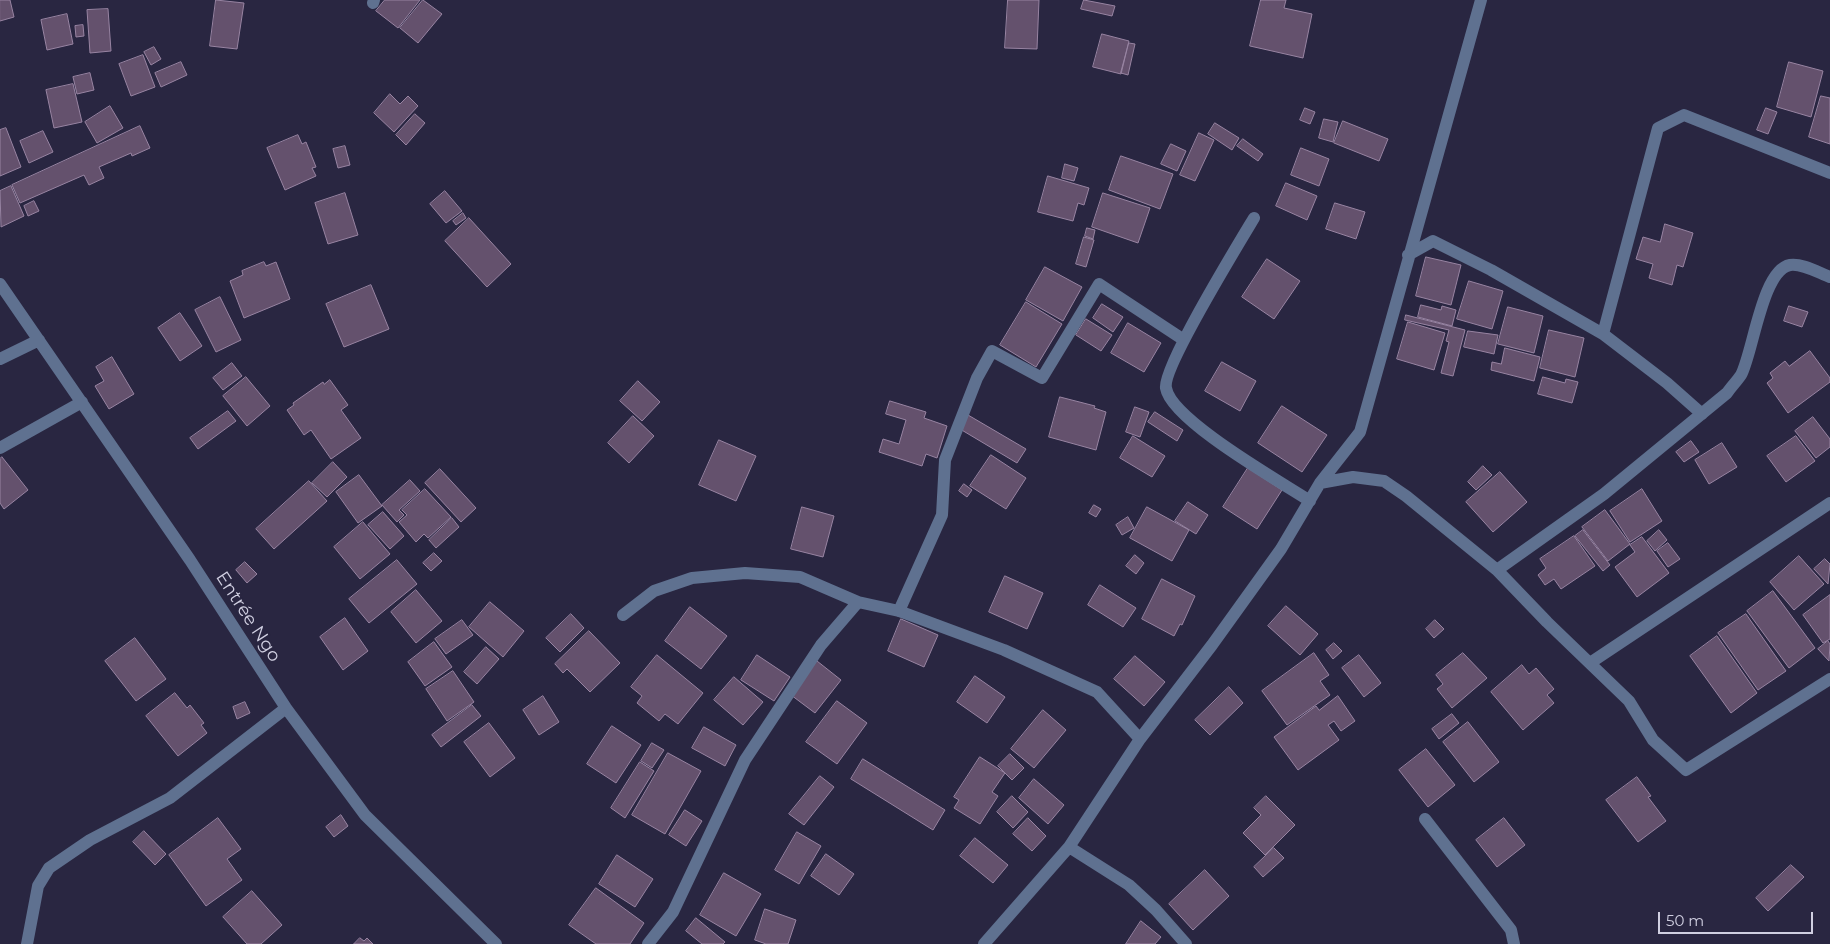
<!DOCTYPE html>
<meta charset="utf-8">
<style>
body{margin:0}
#map{position:relative;width:1830px;height:944px;overflow:hidden;background:#292641;font-family:Montserrat,sans-serif}
canvas{display:block}
.scale{position:absolute;left:1658px;top:912px;width:155px;height:22px;box-sizing:border-box;border:2px solid #d0cfe1;border-top:0;padding-left:6px;font-size:15px;line-height:18px;white-space:nowrap;color:#d0cfe1;-webkit-text-stroke:4px #292641;paint-order:stroke}
</style>
<div id="map">
<canvas width="1830" height="944"></canvas>
<div class="scale">50 m</div>
</div>
<script>
const c = document.querySelector('canvas').getContext('2d');
c.lineJoin = 'round';
function fillPath(path, color) {
  c.fillStyle = color;
  c.fill(path, 'evenodd');
}
function stroke(path, color, width, dash) {
  c.strokeStyle = color;
  c.lineWidth = width;
  c.lineCap = dash ? 'butt' : 'round';
  c.setLineDash(dash || []);
  c.stroke(path);
}
function write(font, color, halo, rows, align = 'center') {
  c.font = font + ' Montserrat,sans-serif';
  c.lineWidth = 4;
  c.setLineDash([]);
  c.textBaseline = 'middle';
  c.strokeStyle = halo;
  c.fillStyle = color;
  for (const [text, x, y, turn = 0] of rows) {
    c.save();
    c.translate(x, y);
    c.rotate((+turn || 0) * Math.PI / 180);
    c.textAlign = isNaN(turn) ? turn : align;
    if (halo) c.strokeText(text, 0, 0);
    c.fillText(text, 0, 0);
    c.restore();
  }
}
const building = new Path2D(`
 M 0,0 L 10,0 L 14,17 L 0,21 Z
 M 216,0 L 244,3 L 237,49 L 210,46 Z
 M 385,0 L 420,0 L 398,28 L 376,11 Z
 M 423,0 L 442,14 L 418,43 L 400,28 Z
 M 1008,0 L 1039,0 L 1037,49 L 1005,48 Z
 M 1084,0 L 1115,6 L 1112,16 L 1081,9 Z
 M 1261,0 L 1286,0 L 1284,8 L 1312,14 L 1303,58 L 1250,46 Z
 M 108,9 L 111,51 L 90,53 L 87,10 Z
 M 67,14 L 73,44 L 47,50 L 41,20 Z
 M 83,25 L 84,36 L 76,37 L 75,26 Z
 M 1102,34 L 1129,41 L 1121,74 L 1093,67 Z
 M 1129,43 L 1135,44 L 1128,75 L 1121,73 Z
 M 154,47 L 161,59 L 151,65 L 144,52 Z
 M 143,55 L 155,87 L 131,96 L 119,64 Z
 M 181,62 L 187,75 L 161,87 L 155,73 Z
 M 1789,62 L 1823,71 L 1811,117 L 1777,107 Z
 M 90,73 L 94,90 L 77,94 L 73,77 Z
 M 73,84 L 82,122 L 54,128 L 46,90 Z
 M 390,94 L 400,104 L 408,96 L 418,106 L 394,132 L 374,113 Z
 M 1821,96 L 1830,98 L 1830,144 L 1809,137 Z
 M 110,106 L 123,128 L 97,143 L 85,122 Z
 M 1305,108 L 1315,112 L 1310,124 L 1300,120 Z
 M 1766,108 L 1777,112 L 1768,134 L 1757,130 Z
 M 415,114 L 425,123 L 406,145 L 396,135 Z
 M 1324,119 L 1338,122 L 1333,142 L 1319,138 Z
 M 1343,121 L 1388,139 L 1379,161 L 1334,143 Z
 M 1215,123 L 1239,138 L 1232,150 L 1208,134 Z
 M 140,126 L 150,148 L 132,156 L 131,153 L 99,167 L 104,178 L 89,185 L 84,175 L 20,203 L 12,185 Z
 M 6,128 L 21,167 L 0,176 L 0,130 Z
 M 43,131 L 53,152 L 29,163 L 20,141 Z
 M 1199,133 L 1214,140 L 1195,181 L 1180,175 Z
 M 298,135 L 302,144 L 306,142 L 316,167 L 312,168 L 316,176 L 285,190 L 267,148 Z
 M 1243,139 L 1263,154 L 1258,161 L 1237,146 Z
 M 1171,144 L 1186,151 L 1177,171 L 1161,164 Z
 M 345,146 L 350,165 L 338,168 L 333,149 Z
 M 1301,148 L 1329,159 L 1319,186 L 1291,175 Z
 M 1121,156 L 1173,174 L 1160,209 L 1109,190 Z
 M 1065,164 L 1078,168 L 1074,181 L 1062,178 Z
 M 1048,176 L 1089,188 L 1084,205 L 1078,203 L 1073,221 L 1038,212 Z
 M 1286,183 L 1317,196 L 1307,220 L 1276,206 Z
 M 11,186 L 24,216 L 1,227 L 0,191 Z
 M 445,191 L 462,211 L 446,223 L 430,204 Z
 M 345,193 L 358,235 L 328,244 L 315,203 Z
 M 1103,193 L 1150,208 L 1138,243 L 1092,227 Z
 M 34,201 L 39,211 L 28,216 L 24,206 Z
 M 1335,203 L 1365,212 L 1356,239 L 1326,229 Z
 M 463,213 L 466,218 L 456,225 L 453,221 Z
 M 469,218 L 511,264 L 487,287 L 445,241 Z
 M 1665,224 L 1693,233 L 1683,267 L 1677,265 L 1672,285 L 1649,278 L 1653,264 L 1636,259 L 1643,237 L 1660,242 Z
 M 1087,228 L 1095,230 L 1093,239 L 1085,236 Z
 M 1084,237 L 1094,240 L 1086,267 L 1076,264 Z
 M 1426,257 L 1461,265 L 1451,305 L 1416,296 Z
 M 1267,259 L 1300,281 L 1274,319 L 1242,297 Z
 M 264,262 L 266,266 L 276,262 L 290,299 L 244,318 L 230,281 L 243,275 L 242,271 Z
 M 1045,267 L 1082,287 L 1063,321 L 1026,300 Z
 M 1469,281 L 1503,291 L 1492,329 L 1457,319 Z
 M 371,285 L 389,329 L 344,347 L 326,304 Z
 M 220,297 L 241,340 L 216,352 L 195,310 Z
 M 1026,302 L 1062,324 L 1036,367 L 1000,345 Z
 M 1102,304 L 1123,317 L 1113,332 L 1093,318 Z
 M 1421,305 L 1441,310 L 1442,306 L 1456,310 L 1452,326 L 1418,317 Z
 M 1789,306 L 1808,312 L 1802,327 L 1784,321 Z
 M 1508,307 L 1543,316 L 1534,353 L 1498,344 Z
 M 180,313 L 202,346 L 180,361 L 158,328 Z
 M 1406,315 L 1465,330 L 1453,376 L 1441,373 L 1449,342 L 1446,341 L 1449,330 L 1405,320 Z
 M 1086,319 L 1112,335 L 1101,351 L 1076,335 Z
 M 1408,322 L 1445,333 L 1434,370 L 1397,359 Z
 M 1128,323 L 1161,343 L 1144,372 L 1111,353 Z
 M 1549,330 L 1584,338 L 1575,377 L 1540,368 Z
 M 1468,331 L 1498,335 L 1494,354 L 1464,347 Z
 M 1505,348 L 1540,357 L 1534,381 L 1491,370 L 1492,362 L 1501,364 Z
 M 1810,351 L 1830,378 L 1830,382 L 1788,413 L 1767,383 L 1773,378 L 1770,373 L 1785,361 L 1789,366 Z
 M 112,357 L 134,394 L 109,409 L 95,386 L 104,381 L 96,367 Z
 M 1222,362 L 1256,381 L 1240,411 L 1205,391 Z
 M 232,363 L 242,376 L 223,390 L 213,378 Z
 M 246,377 L 270,406 L 247,426 L 223,396 Z
 M 1543,377 L 1565,383 L 1566,379 L 1578,382 L 1572,403 L 1538,394 Z
 M 330,380 L 348,405 L 341,410 L 361,438 L 331,459 L 311,430 L 304,435 L 287,410 L 294,405 L 293,403 L 323,382 L 324,384 Z
 M 638,381 L 660,402 L 642,421 L 620,401 Z
 M 1060,397 L 1095,406 L 1094,408 L 1106,412 L 1096,450 L 1049,437 Z
 M 890,401 L 926,412 L 924,418 L 947,426 L 937,458 L 926,454 L 922,466 L 879,452 L 883,439 L 899,444 L 906,420 L 886,414 Z
 M 1282,406 L 1327,435 L 1302,472 L 1258,443 Z
 M 1135,407 L 1149,412 L 1140,437 L 1126,432 Z
 M 228,411 L 236,421 L 198,449 L 190,438 Z
 M 1155,412 L 1183,430 L 1177,441 L 1148,422 Z
 M 968,415 L 1026,449 L 1017,463 L 960,429 Z
 M 633,416 L 654,436 L 629,463 L 608,443 Z
 M 1813,417 L 1830,439 L 1830,447 L 1816,458 L 1795,431 Z
 M 1133,436 L 1165,456 L 1152,477 L 1120,458 Z
 M 1796,436 L 1815,461 L 1786,482 L 1767,456 Z
 M 719,440 L 756,456 L 736,501 L 699,485 Z
 M 1691,441 L 1699,452 L 1684,462 L 1676,452 Z
 M 1722,443 L 1737,467 L 1709,484 L 1695,460 Z
 M 991,455 L 1026,478 L 1006,509 L 970,486 Z
 M 2,457 L 28,490 L 4,509 L 0,503 L 0,459 Z
 M 333,462 L 347,477 L 327,497 L 312,483 Z
 M 1483,466 L 1492,475 L 1476,490 L 1468,482 Z
 M 1248,468 L 1282,490 L 1257,529 L 1223,507 Z
 M 440,469 L 476,508 L 461,522 L 425,483 Z
 M 1500,472 L 1527,502 L 1493,532 L 1466,502 Z
 M 359,475 L 382,506 L 358,523 L 336,492 Z
 M 410,480 L 420,491 L 399,510 L 404,515 L 397,522 L 382,505 Z
 M 309,481 L 327,501 L 274,549 L 256,529 Z
 M 964,484 L 972,490 L 967,497 L 959,491 Z
 M 425,489 L 451,517 L 428,538 L 424,534 L 416,542 L 399,522 L 407,515 L 402,510 Z
 M 1642,489 L 1662,521 L 1630,542 L 1610,511 Z
 M 1188,502 L 1208,515 L 1196,534 L 1175,521 Z
 M 1094,505 L 1101,509 L 1096,517 L 1089,513 Z
 M 802,507 L 834,516 L 823,557 L 791,549 Z
 M 1147,507 L 1189,530 L 1172,561 L 1130,538 Z
 M 1605,510 L 1630,544 L 1608,561 L 1582,527 Z
 M 383,512 L 404,536 L 390,549 L 368,525 Z
 M 1128,517 L 1134,528 L 1122,535 L 1116,525 Z
 M 452,518 L 459,527 L 436,548 L 429,540 Z
 M 363,522 L 390,554 L 360,579 L 334,547 Z
 M 1583,530 L 1610,565 L 1603,571 L 1575,536 Z
 M 1659,530 L 1667,540 L 1655,551 L 1647,541 Z
 M 1574,536 L 1595,566 L 1561,589 L 1554,579 L 1545,585 L 1538,575 L 1546,568 L 1540,559 Z
 M 1642,537 L 1669,573 L 1637,597 L 1615,567 L 1635,552 L 1630,545 Z
 M 1668,543 L 1680,559 L 1668,567 L 1657,551 Z
 M 434,553 L 442,561 L 431,571 L 423,563 Z
 M 1135,555 L 1144,563 L 1136,574 L 1126,566 Z
 M 1799,556 L 1824,584 L 1794,610 L 1770,582 Z
 M 1825,559 L 1830,564 L 1828,584 L 1814,569 Z
 M 397,560 L 417,584 L 369,623 L 349,599 Z
 M 245,562 L 257,574 L 247,583 L 236,570 Z
 M 1005,576 L 1043,593 L 1027,629 L 989,612 Z
 M 1162,579 L 1195,596 L 1182,625 L 1180,624 L 1174,636 L 1142,619 Z
 M 1100,585 L 1136,608 L 1123,627 L 1088,605 Z
 M 416,590 L 442,621 L 416,643 L 391,612 Z
 M 1773,591 L 1815,648 L 1789,668 L 1747,611 Z
 M 1830,595 L 1830,639 L 1823,643 L 1803,615 Z
 M 490,602 L 524,631 L 503,657 L 469,627 Z
 M 1286,606 L 1318,634 L 1300,655 L 1268,626 Z
 M 690,607 L 727,636 L 701,669 L 665,641 Z
 M 571,614 L 584,628 L 560,652 L 546,638 Z
 M 1746,614 L 1786,671 L 1758,690 L 1718,633 Z
 M 345,618 L 368,651 L 343,670 L 320,637 Z
 M 901,619 L 938,635 L 924,667 L 888,651 Z
 M 462,620 L 473,635 L 446,654 L 435,639 Z
 M 1435,620 L 1444,629 L 1434,638 L 1426,629 Z
 M 589,631 L 620,663 L 590,692 L 567,669 L 563,673 L 555,664 Z
 M 1717,636 L 1757,693 L 1731,713 L 1690,656 Z
 M 135,638 L 166,679 L 136,701 L 105,661 Z
 M 1828,641 L 1830,644 L 1829,661 L 1818,649 Z
 M 434,642 L 452,667 L 425,686 L 408,662 Z
 M 1334,643 L 1342,651 L 1333,659 L 1326,650 Z
 M 486,647 L 499,659 L 477,684 L 464,672 Z
 M 1314,653 L 1329,675 L 1320,681 L 1330,695 L 1287,725 L 1262,691 Z
 M 1463,653 L 1487,678 L 1452,708 L 1437,689 L 1443,684 L 1436,675 Z
 M 657,655 L 703,693 L 678,724 L 665,714 L 659,721 L 637,703 L 642,696 L 631,687 Z
 M 757,655 L 790,677 L 774,701 L 741,680 Z
 M 1359,655 L 1381,683 L 1364,697 L 1342,668 Z
 M 1135,656 L 1165,682 L 1144,706 L 1114,679 Z
 M 817,661 L 841,680 L 815,713 L 791,695 Z
 M 1522,665 L 1529,674 L 1536,668 L 1554,689 L 1547,695 L 1554,703 L 1523,730 L 1491,692 Z
 M 453,671 L 474,702 L 447,721 L 426,689 Z
 M 975,676 L 1005,697 L 987,723 L 957,702 Z
 M 734,677 L 763,702 L 743,725 L 714,700 Z
 M 1229,687 L 1243,703 L 1210,735 L 1195,720 Z
 M 175,693 L 187,708 L 190,705 L 204,723 L 201,725 L 207,733 L 178,756 L 146,716 Z
 M 543,696 L 559,722 L 539,735 L 523,710 Z
 M 1338,696 L 1355,721 L 1341,731 L 1334,721 L 1328,725 L 1339,740 L 1298,770 L 1274,737 L 1316,706 L 1319,710 Z
 M 837,701 L 867,723 L 837,764 L 806,742 Z
 M 245,702 L 250,713 L 237,719 L 233,707 Z
 M 472,705 L 481,716 L 441,747 L 432,735 Z
 M 1043,710 L 1066,730 L 1034,768 L 1011,749 Z
 M 1452,714 L 1459,723 L 1439,739 L 1432,729 Z
 M 1468,722 L 1499,762 L 1474,782 L 1443,742 Z
 M 489,723 L 515,758 L 490,777 L 464,742 Z
 M 612,726 L 641,745 L 616,783 L 587,764 Z
 M 704,727 L 736,745 L 725,766 L 692,748 Z
 M 652,743 L 664,750 L 652,768 L 641,761 Z
 M 1426,749 L 1455,785 L 1428,807 L 1399,770 Z
 M 668,753 L 701,771 L 665,834 L 632,815 Z
 M 1010,754 L 1024,768 L 1012,780 L 998,766 Z
 M 980,757 L 1005,773 L 992,792 L 998,796 L 980,824 L 954,808 L 959,800 L 954,797 Z
 M 863,759 L 945,810 L 933,830 L 851,779 Z
 M 640,762 L 654,771 L 625,818 L 611,808 Z
 M 820,776 L 834,787 L 804,825 L 789,814 Z
 M 1637,777 L 1651,796 L 1648,797 L 1666,821 L 1638,842 L 1606,800 Z
 M 1034,779 L 1064,805 L 1048,824 L 1019,798 Z
 M 1012,796 L 1028,812 L 1013,828 L 997,812 Z
 M 1266,796 L 1295,825 L 1265,855 L 1243,833 L 1261,815 L 1254,808 Z
 M 685,810 L 702,821 L 686,846 L 669,835 Z
 M 341,815 L 348,826 L 334,837 L 326,827 Z
 M 218,818 L 241,849 L 227,859 L 242,880 L 206,906 L 169,855 Z
 M 1028,818 L 1046,836 L 1032,851 L 1013,834 Z
 M 1504,818 L 1525,845 L 1497,867 L 1476,840 Z
 M 144,831 L 166,854 L 155,865 L 133,842 Z
 M 797,832 L 821,846 L 799,884 L 775,870 Z
 M 975,838 L 1008,865 L 993,883 L 960,856 Z
 M 1274,848 L 1284,858 L 1263,877 L 1254,867 Z
 M 826,854 L 854,874 L 839,895 L 811,876 Z
 M 617,855 L 653,879 L 635,907 L 599,884 Z
 M 1791,865 L 1804,877 L 1768,911 L 1756,898 Z
 M 1205,870 L 1229,896 L 1193,930 L 1169,904 Z
 M 724,873 L 761,894 L 736,936 L 700,915 Z
 M 596,888 L 644,923 L 630,944 L 596,944 L 569,925 Z
 M 252,891 L 282,925 L 261,944 L 247,944 L 223,917 Z
 M 765,909 L 796,920 L 788,944 L 766,944 L 755,940 Z
 M 696,918 L 725,942 L 723,944 L 702,944 L 686,931 Z
 M 1141,921 L 1161,937 L 1155,944 L 1126,944 Z
 M 360,938 L 364,941 L 367,938 L 373,944 L 354,944 Z`);
fillPath(building, '#64516d');
stroke(building, '#9884a2', 1);
stroke(new Path2D(`
 M 373,3 L 374,0
 M 1254,218 C 1239,243 1162,369 1166,388 C 1171,420 1281,482 1310,501
 M 1408,255 L 1433,241 L 1491,270 L 1603,334 L 1667,383 L 1702,414
 M 0,284 L 190,560 L 286,708 L 365,815 L 496,944
 M 1603,334 L 1658,128 L 1684,115 L 1830,173
 M 0,359 L 39,340
 M 0,448 L 82,402
 M 1320,483 L 1353,477 L 1384,481 L 1406,496 L 1497,570 L 1547,622 L 1629,701 L 1653,740 L 1686,770 L 1830,679
 M 1497,570 L 1604,494 L 1727,393 C 1731,387 1737,381 1741,375 C 1753,353 1762,270 1790,265 C 1802,263 1819,273 1830,277
 M 899,611 L 942,515 L 945,460 L 977,378 L 992,351 L 1042,378 L 1099,284 L 1184,340
 M 623,615 L 654,591 L 692,578 L 745,573 L 800,577 L 858,602 L 899,611 L 1004,650 L 1097,692 L 1140,739
 M 1590,663 L 1830,503
 M 1425,819 L 1511,930 L 1514,944
 M 1069,847 L 1129,885 L 1156,910 L 1186,944
 M 27,944 L 38,886 L 49,868 L 90,840 L 170,798 L 286,708
 M 648,944 L 673,912 L 745,760 L 821,645 L 858,602
 M 984,944 L 1069,847 L 1140,739 L 1212,645 L 1281,549 L 1320,483 L 1360,432 L 1481,0`), '#5f7190', 12);
write('18px', '#d0cfe1', '#292641', [
 ["Entrée Ngo",248,617,57]
]);
</script>
